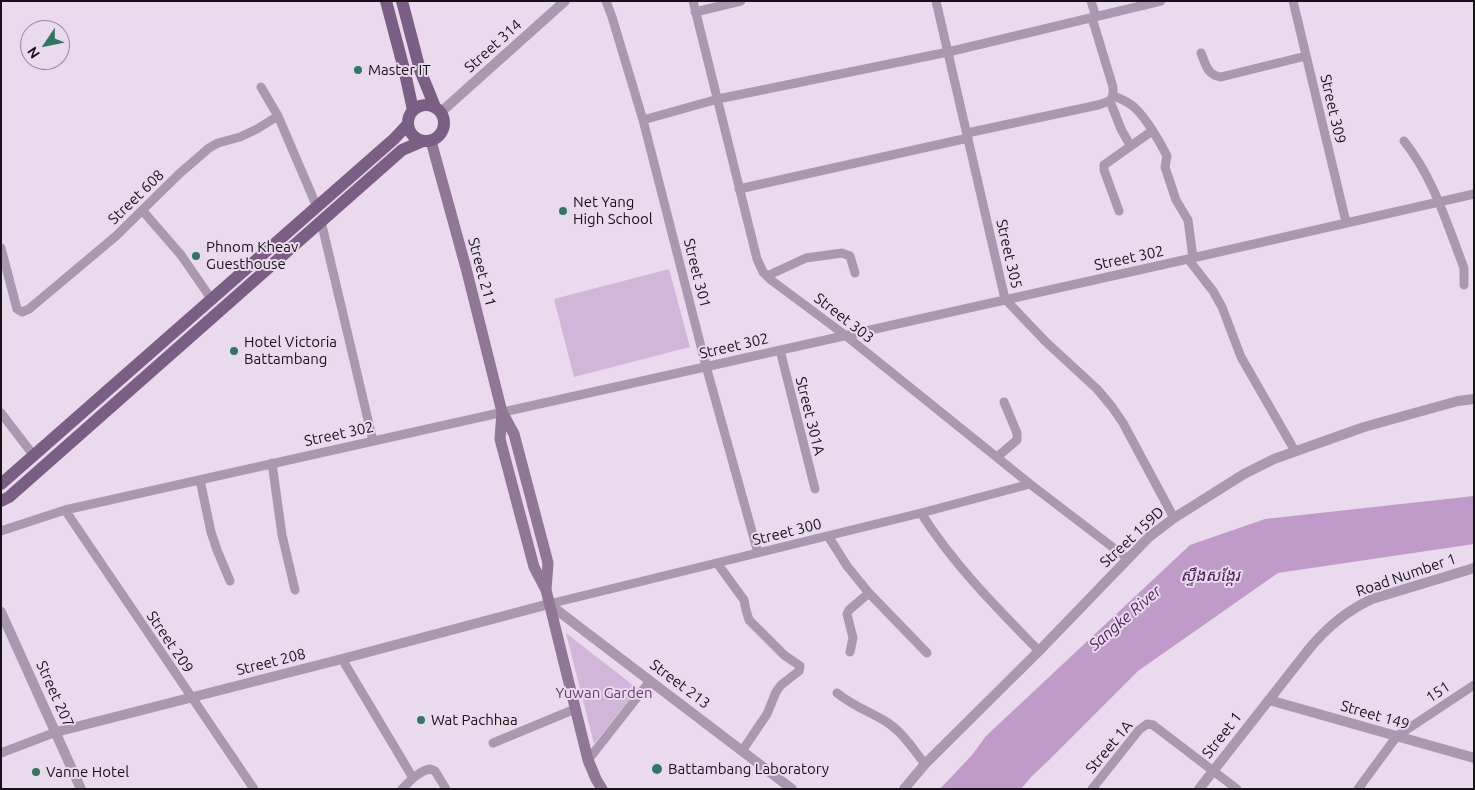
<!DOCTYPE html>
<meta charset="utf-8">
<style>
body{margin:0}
#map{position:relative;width:1475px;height:790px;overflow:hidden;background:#e9daed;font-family:Ubuntu,sans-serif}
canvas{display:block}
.frame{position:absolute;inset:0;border:2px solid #171218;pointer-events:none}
.north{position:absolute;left:20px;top:20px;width:50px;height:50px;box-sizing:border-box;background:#e9daed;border:1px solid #958a98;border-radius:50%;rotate:236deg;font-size:14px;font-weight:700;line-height:20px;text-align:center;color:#171218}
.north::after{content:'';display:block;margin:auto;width:18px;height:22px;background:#347462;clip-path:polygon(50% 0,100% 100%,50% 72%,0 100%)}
</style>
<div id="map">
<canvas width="1475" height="790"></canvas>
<div class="frame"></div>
<div class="north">N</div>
</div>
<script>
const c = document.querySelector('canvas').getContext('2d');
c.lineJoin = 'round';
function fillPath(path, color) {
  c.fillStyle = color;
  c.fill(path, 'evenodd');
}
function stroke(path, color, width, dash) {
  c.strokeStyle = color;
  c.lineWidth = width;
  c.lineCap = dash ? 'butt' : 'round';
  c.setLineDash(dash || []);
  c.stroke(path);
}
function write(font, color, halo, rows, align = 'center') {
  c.font = font + ' Ubuntu,"Noto Sans Khmer",sans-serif';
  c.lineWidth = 4;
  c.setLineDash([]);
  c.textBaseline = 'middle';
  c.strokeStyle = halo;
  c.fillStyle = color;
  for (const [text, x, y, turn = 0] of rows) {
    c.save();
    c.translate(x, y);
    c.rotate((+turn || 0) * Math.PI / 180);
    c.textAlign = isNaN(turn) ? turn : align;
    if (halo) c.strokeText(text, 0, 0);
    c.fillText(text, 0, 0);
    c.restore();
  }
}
fillPath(new Path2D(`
 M 669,269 L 690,347 L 574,377 L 554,299 Z
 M 566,633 L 638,689 L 594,744 Z`), '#d2b6d9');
fillPath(new Path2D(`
 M 1474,496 L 1474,544 L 1278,573 L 1138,671 L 1047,762 L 1031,777 L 1021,789 L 940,789 L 972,755 L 986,736 L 1190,545 L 1265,519 Z`), '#c09bc9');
stroke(new Path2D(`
 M 606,1 L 612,17 L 643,120 L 706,366 L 758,553
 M 693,1 L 757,259 L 763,272 L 771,280 L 845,335 L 1030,484 L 1128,559
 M 936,1 L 1005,299 L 1046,342 L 1097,389 L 1112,407 L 1123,423 L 1174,518
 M 1091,1 L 1096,17
 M 1293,1 L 1346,222
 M 695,12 L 741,1
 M 1201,53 C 1206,65 1207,75 1221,77 L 1306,56
 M 261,87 L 278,116 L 317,207
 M 1114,96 C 1121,99 1129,102 1135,108 C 1146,118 1160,142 1167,156 L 1165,167 L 1176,200 L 1188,220 L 1193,258
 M 1110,101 L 1121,129 L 1130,145
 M 643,120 L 718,99 L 948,52 L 1161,1
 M 967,133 L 1098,105 C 1110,101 1114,101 1113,87 L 1092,18
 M 1404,141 C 1432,176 1445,218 1461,260 L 1464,268 L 1464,285
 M 739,189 L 968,138
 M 142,210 L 181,255 L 212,300
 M 1119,211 L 1104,170 L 1104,165 L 1152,131
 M 321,221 L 373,441
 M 1,248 L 17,309 L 22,312 L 29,309 L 116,236 L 179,174 L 209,148 L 218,143 L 240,137 L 257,129 L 278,116
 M 1188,259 L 1213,291 L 1222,307 L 1241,357 L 1295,451
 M 767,276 L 806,258 L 842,253 L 850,256 L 855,273
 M 780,350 L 815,489
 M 1,413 L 34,456
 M 997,457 L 1017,440 L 1017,433 L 1004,402
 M 272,463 L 282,535 L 295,590
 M 200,480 L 211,532 L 217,550 L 230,581
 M 65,510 L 254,789
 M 921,513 C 953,564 997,608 1039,651
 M 1,531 L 65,510 L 1188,259 L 1474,194
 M 828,536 L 847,566 L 869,593 L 927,653
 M 717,563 L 744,600 L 746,610 L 749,620 L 784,655 L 800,666 L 799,671 L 781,685 L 776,692 L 767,714 L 742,751
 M 549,604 L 921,513 L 1030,484
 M 850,652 L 853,638 L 847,614 L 849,610 L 869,593
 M 342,659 L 413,778
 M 837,693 C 853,706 868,711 885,721 C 902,731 913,749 925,764
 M 493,743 L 575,709
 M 1,753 L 56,732
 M 588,760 L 650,681
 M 402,789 C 410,781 419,771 430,769 L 435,771 L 446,789
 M 1092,789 L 1139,730 L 1147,724 L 1153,725 L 1237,789
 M 1358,789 L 1397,736 L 1474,685`), '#aa99ae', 9);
stroke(new Path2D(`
 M 441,112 L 565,1
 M 1,612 L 81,789
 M 1269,700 L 1474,758
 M 56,732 L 342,659 L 549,604 L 792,789
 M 904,789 L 925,764 L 1039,651 L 1149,537 L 1174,518 L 1244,474 L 1274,459 L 1364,427 L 1458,401 L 1474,399
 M 1199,789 L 1309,649 C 1327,627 1346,611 1372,599 L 1474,568`), '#aa99ae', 10);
stroke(new Path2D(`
 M 431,141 L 466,268 L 502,412 L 514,434 L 548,563 L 546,590
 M 502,412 L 500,439 L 534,567 L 546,590 L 588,760 L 596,779 L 602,789`), '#8f7795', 11);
stroke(new Path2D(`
 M 386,1 L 405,73 L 413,110
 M 402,1 L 420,70 L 435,107
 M408 123a18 18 0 1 1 36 0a18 18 0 1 1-36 0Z
 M 1,484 L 394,139 L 408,124
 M 1,501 L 9,497 L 402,150 L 423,141`), '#7b5e83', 12);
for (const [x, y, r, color] of [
 [358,70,5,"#347462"],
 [563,211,5,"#347462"],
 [196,256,5,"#347462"],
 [234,351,5,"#347462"],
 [421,720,5,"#347462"],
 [657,769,6,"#347462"],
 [36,772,5,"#347462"]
]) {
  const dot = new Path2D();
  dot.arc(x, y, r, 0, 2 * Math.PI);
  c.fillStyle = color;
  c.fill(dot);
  stroke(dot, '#e9daed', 2);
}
write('15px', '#171218', '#e9daed', [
 ["Street 314",493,46,-42],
 ["Street 309",1333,109,77],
 ["Street 608",136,197,-44],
 ["Street 305",1009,254,77],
 ["Street 302",1129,258,-12],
 ["Street 211",482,272,75],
 ["Street 301",697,273,76],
 ["Street 303",844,318,38],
 ["Street 302",734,346,-13],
 ["Street 301A",810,416,76],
 ["Street 302",339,434,-12],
 ["Street 300",787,532,-14],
 ["Street 159D",1132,537,-43],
 ["Road Number 1",1406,575,-19],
 ["Street 209",170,642,56],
 ["Street 208",271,662,-14],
 ["Street 213",680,684,37],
 ["151",1438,692,-34],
 ["Street 207",55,694,66],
 ["Street 149",1375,715,16],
 ["Street 1",1222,735,-52],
 ["Street 1A",1109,747,-50]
]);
write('15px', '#171218', '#e9daed', [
 ["Master IT",368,70],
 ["Net Yang",573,202],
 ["High School",573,219],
 ["Phnom Kheav",206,247],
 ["Guesthouse",206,264],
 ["Hotel Victoria",244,342],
 ["Battambang",244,359],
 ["Wat Pachhaa",431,720],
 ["Battambang Laboratory",668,769],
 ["Vanne Hotel",46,772]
], 'left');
write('15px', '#673973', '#e9daed', [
 ["Yuwan Garden",604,693]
]);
write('italic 16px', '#4d1f58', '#e9daed', [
 ["ស្ទឹងសង្កែរ",1210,576],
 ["Sangke River",1125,618,-41]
]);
</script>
